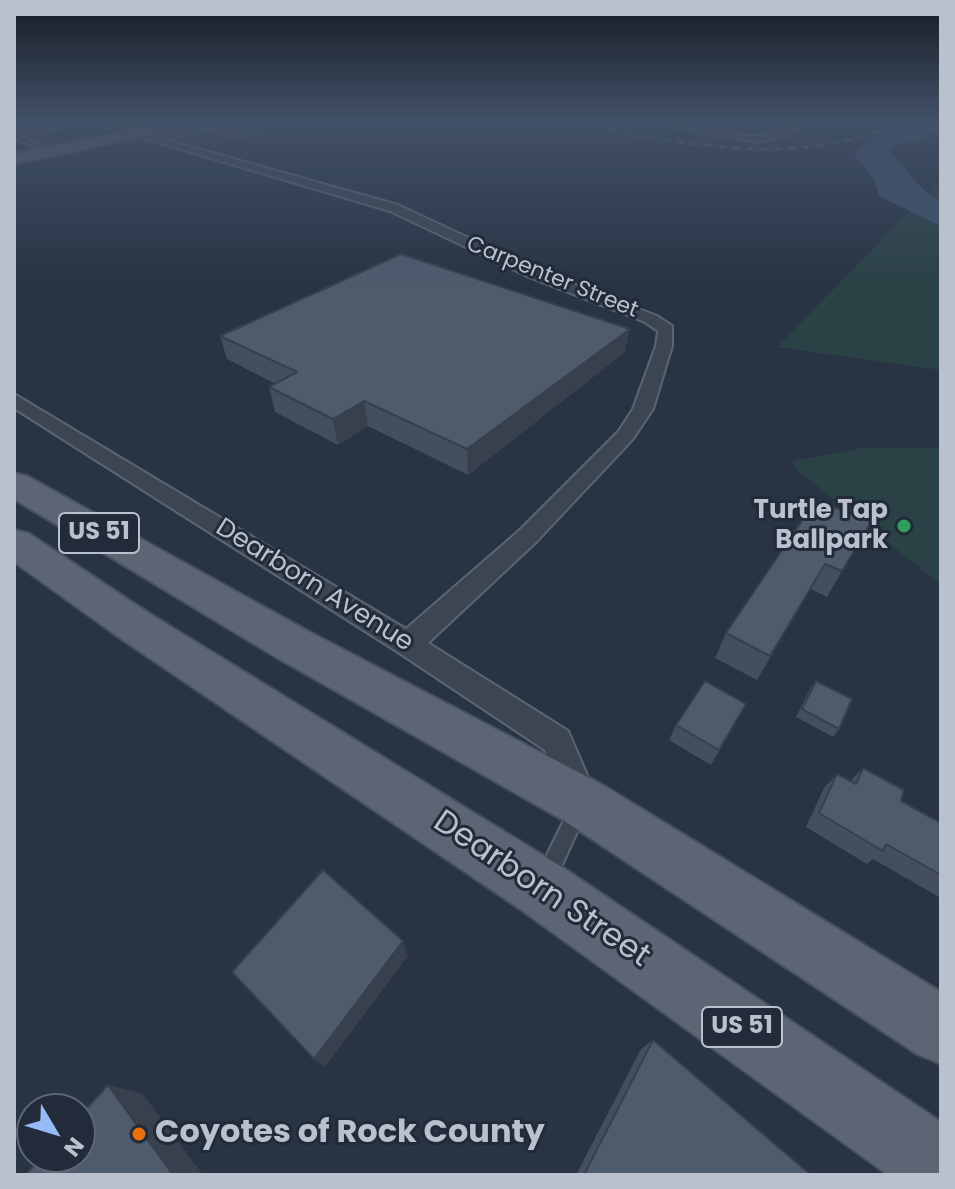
<!DOCTYPE html>
<style>
body{margin:0}
#map{position:relative;width:955px;height:1189px;overflow:hidden;background:#283444;font-family:Poppins,sans-serif}
canvas{display:block}
.frame{position:absolute;inset:0;border:16px solid #bac1cd;pointer-events:none}
.north{position:absolute;left:16px;top:1093px;width:80px;height:80px;box-sizing:border-box;background:#212b39;border:2px solid #5e6774;border-radius:50%;rotate:128deg;font-size:22px;font-weight:700;line-height:32px;text-align:center;color:#bac1cd}
.north::after{content:'';display:block;margin:auto;width:28px;height:36px;background:#95baf7;clip-path:polygon(50% 0,100% 100%,50% 72%,0 100%)}
</style>
<div id="map">
<canvas width="955" height="1189"></canvas>
<div class="frame"></div>
<div class="north">N</div>
</div>
<script>
const c = document.querySelector('canvas').getContext('2d');
c.lineJoin = 'round';
function fillPath(path, color) {
  c.fillStyle = color;
  c.fill(path, 'evenodd');
}
function stroke(path, color, width, dash) {
  c.strokeStyle = color;
  c.lineWidth = width;
  c.lineCap = dash ? 'butt' : 'round';
  c.setLineDash(dash || []);
  c.stroke(path);
}
function write(font, color, halo, rows, align = 'center') {
  c.font = font + ' Poppins,sans-serif';
  c.lineWidth = 6;
  c.setLineDash([]);
  c.textBaseline = 'middle';
  c.strokeStyle = halo;
  c.fillStyle = color;
  for (const [text, x, y, turn = 0] of rows) {
    c.save();
    c.translate(x, y);
    c.rotate((+turn || 0) * Math.PI / 180);
    c.textAlign = isNaN(turn) ? turn : align;
    if (halo) c.strokeText(text, 0, 0);
    c.fillText(text, 0, 0);
    c.restore();
  }
}
fillPath(new Path2D(`
 M 934,186 L 941,187 L 941,370 L 777,347 Z
 M 862,448 L 941,448 L 941,585 L 793,467 L 793,461 Z`), '#2a4145');
fillPath(new Path2D(`
 M 916,120 L 941,120 L 941,129 L 917,142 L 902,143 L 889,151 C 908,168 917,190 941,201 L 941,226 L 879,196 L 874,180 L 854,154 C 866,136 897,132 916,120 Z`), '#3e516c');
const lane = new Path2D(`
 M 89,120 L 98,120 L 20,137 L 55,149 L 53,152 L 14,139 L 14,135 Z
 M 578,801 L 584,804 L 587,810 L 553,885 L 546,888 L 539,885 L 536,878 L 539,871 L 572,804 Z`);
const street = new Path2D(`
 M 82,120 C 107,120 130,135 155,137 C 179,138 212,120 240,120 L 166,140 L 398,205 L 539,271 L 657,316 L 672,326 L 672,346 L 653,409 L 632,440 L 536,542 L 428,643 L 568,731 L 596,796 L 591,807 L 579,812 L 567,807 L 545,750 L 398,652 L 14,408 L 14,394 L 406,629 L 520,530 L 618,432 L 633,409 L 656,346 L 658,331 L 645,322 L 529,277 L 390,211 Z
 M 632,120 C 674,120 720,137 758,136 C 779,135 793,120 812,120 L 785,137 L 757,142 Z`);
const secondary = new Path2D(`
 M 877,120 L 941,124 L 941,132 L 883,124 Z`);
const primary = new Path2D(`
 M 176,120 L 204,120 L 197,124 L 14,164 L 14,154 Z
 M 14,473 L 27,476 L 306,630 L 601,784 L 941,992 L 941,1064 L 917,1054 L 563,820 L 274,656 L 14,499 Z
 M 14,530 L 28,533 L 147,612 L 562,867 L 941,1122 L 941,1175 L 888,1175 L 520,909 L 117,636 L 14,562 Z`);
stroke(lane, '#5b6471', 4);
stroke(street, '#5b6471', 4);
stroke(secondary, '#5b6471', 4);
stroke(primary, '#464f5d', 4);
fillPath(lane, '#3c4653');
fillPath(street, '#3c4653');
fillPath(secondary, '#4b5566');
fillPath(primary, '#5b6573');
const rail = new Path2D(`
 M 601,129 C 700,146 811,168 904,120`);
stroke(rail, '#5f6a7a', 3);
stroke(rail, '#212b39', 2, [7]);
fillPath(new Path2D(`
 M 203,120 L 319,120 L 241,141 L 206,132 Z
 M 220,336 L 625,352 L 468,475 L 368,426 L 338,445 L 275,412 L 269,387 L 276,384 L 227,359 Z
 M 816,500 L 842,571 L 827,597 L 811,589 L 757,680 L 715,658 L 726,633 Z
 M 816,681 L 839,729 L 833,737 L 796,717 L 810,689 Z
 M 746,704 L 711,765 L 669,740 L 676,725 Z
 M 863,768 L 901,801 L 941,823 L 941,898 L 873,859 L 867,864 L 806,827 L 824,788 L 837,774 L 850,781 Z
 M 653,1040 L 811,1175 L 576,1175 L 641,1049 Z`), '#434e5e');
fillPath(new Path2D(`
 M 258,120 L 319,120 L 241,141 L 237,125 Z
 M 630,329 L 625,352 L 468,475 L 467,449 Z
 M 364,401 L 368,426 L 338,445 L 333,419 Z
 M 403,941 L 408,956 L 325,1067 L 314,1059 Z
 M 108,1085 L 142,1093 L 203,1175 L 173,1175 Z`), '#37404c');
const building = new Path2D(`
 M 215,120 L 258,120 L 237,125 Z
 M 401,254 L 630,329 L 467,449 L 364,401 L 333,419 L 269,387 L 297,372 L 220,336 Z
 M 816,500 L 871,522 L 842,571 L 825,564 L 770,656 L 726,633 Z
 M 705,681 L 746,704 L 719,750 L 676,725 Z
 M 816,681 L 852,699 L 839,729 L 802,709 Z
 M 863,768 L 904,790 L 901,801 L 941,823 L 941,875 L 886,844 L 883,851 L 819,813 L 837,774 L 856,784 Z
 M 323,870 L 403,941 L 314,1059 L 232,972 Z
 M 653,1040 L 811,1175 L 584,1175 Z
 M 108,1085 L 173,1175 L 25,1175 L 42,1157 L 80,1157 L 80,1116 Z`);
fillPath(building, '#4e5b6d');
stroke(building, '#37404c', 2);
const sky = c.createLinearGradient(0, 0, 0, 287);
sky.addColorStop(0, '#161d25');
sky.addColorStop(0.42, '#425067');
sky.addColorStop(1, '#42506700');
c.fillStyle = sky;
c.fillRect(0, 0, 955, 287);
for (const [x, y, r, color] of [
 [904,526,8,"#2e9e5b"],
 [139,1134,8,"#e8710a"]
]) {
  const dot = new Path2D();
  dot.arc(x, y, r, 0, 2 * Math.PI);
  c.fillStyle = color;
  c.fill(dot);
  stroke(dot, '#212b39', 3);
}
write('22px', '#bac1cd', '#212b39', [
 ["Carpenter Street",552,278,22]
]);
for (const [x, y, w] of [
 [99,533,80],
 [742,1027,80]
]) {
  const box = new Path2D();
  box.roundRect(x - w / 2, y - 20, w, 40, 6);
  c.fillStyle = '#212b39';
  c.fill(box);
  stroke(box, '#bac1cd', 2);
}
write('bold 24px', '#bac1cd', null, [
 ["US 51",99,533],
 ["US 51",742,1027]
]);
write('bold 26px', '#bac1cd', '#212b39', [
 ["Turtle Tap",888,511],
 ["Ballpark",888,541]
], 'right');
write('26px', '#bac1cd', '#212b39', [
 ["Dearborn Avenue",314,586,32]
]);
write('32px', '#bac1cd', '#212b39', [
 ["Dearborn Street",541,890,34]
]);
write('bold 32px', '#bac1cd', '#212b39', [
 ["Coyotes of Rock County",155,1134]
], 'left');
</script>
